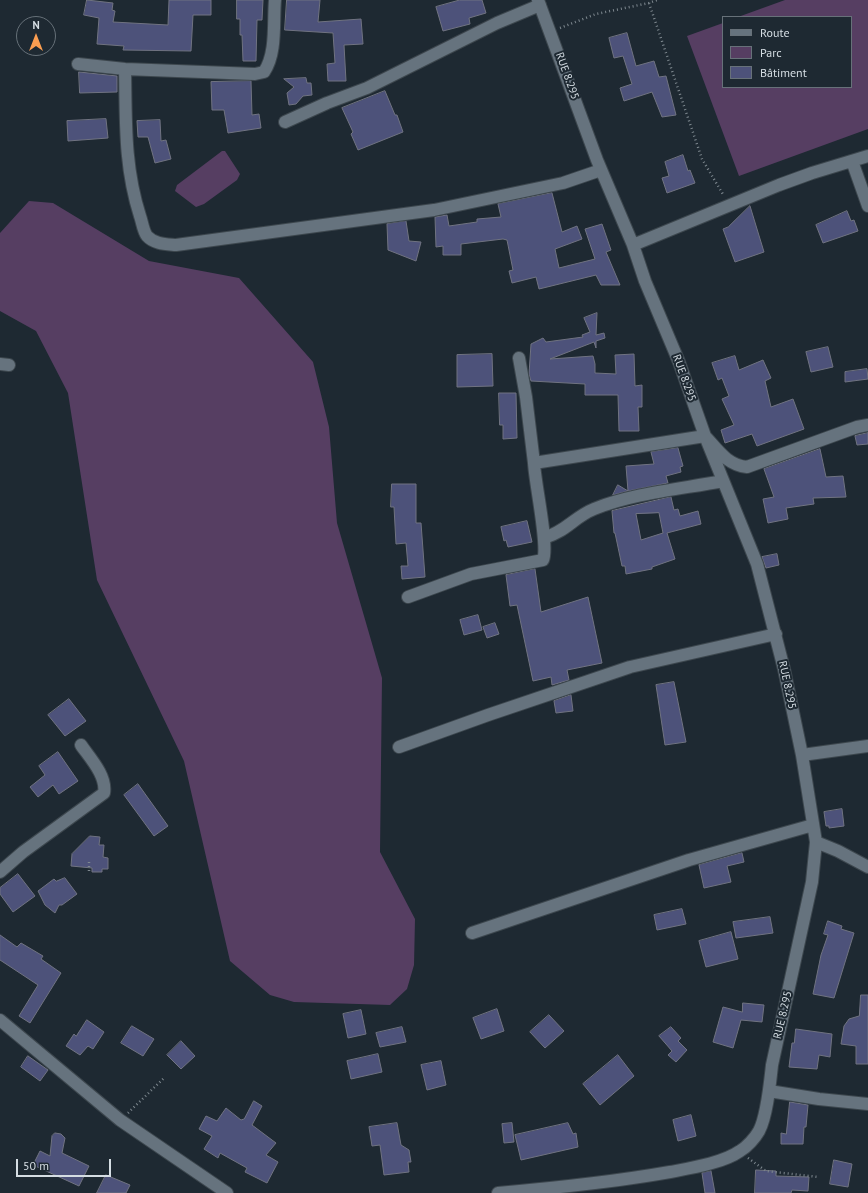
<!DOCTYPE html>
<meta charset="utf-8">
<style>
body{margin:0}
#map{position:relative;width:868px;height:1193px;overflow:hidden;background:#1e2932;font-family:"PT Sans",sans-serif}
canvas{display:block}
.legend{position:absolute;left:722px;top:16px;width:130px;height:72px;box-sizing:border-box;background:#1e2932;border:1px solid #677179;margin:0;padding:5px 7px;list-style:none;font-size:12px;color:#d5dde3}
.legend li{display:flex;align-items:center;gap:8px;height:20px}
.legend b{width:20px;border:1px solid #677179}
.north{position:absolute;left:16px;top:16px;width:40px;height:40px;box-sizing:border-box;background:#1e2932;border:1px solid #677179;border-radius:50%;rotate:0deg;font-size:11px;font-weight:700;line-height:16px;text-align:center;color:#d5dde3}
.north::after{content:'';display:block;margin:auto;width:14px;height:18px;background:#fb9e51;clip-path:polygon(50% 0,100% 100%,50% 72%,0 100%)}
.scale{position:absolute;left:16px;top:1159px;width:95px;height:18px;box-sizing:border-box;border:2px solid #d5dde3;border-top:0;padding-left:5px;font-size:12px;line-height:14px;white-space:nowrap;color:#d5dde3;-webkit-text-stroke:3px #1e2932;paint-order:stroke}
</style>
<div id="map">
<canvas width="868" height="1193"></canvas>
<ul class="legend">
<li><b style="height:5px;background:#66737e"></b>Route</li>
<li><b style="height:11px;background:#563e62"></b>Parc</li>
<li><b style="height:11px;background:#4d527a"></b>Bâtiment</li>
</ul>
<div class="north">N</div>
<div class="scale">50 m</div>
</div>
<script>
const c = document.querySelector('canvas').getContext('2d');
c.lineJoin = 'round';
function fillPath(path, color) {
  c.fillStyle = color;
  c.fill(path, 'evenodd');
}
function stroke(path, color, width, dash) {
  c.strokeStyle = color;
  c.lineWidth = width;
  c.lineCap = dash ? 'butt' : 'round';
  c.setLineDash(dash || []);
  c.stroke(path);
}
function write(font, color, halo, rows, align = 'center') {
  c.font = font + ' "PT Sans",sans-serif';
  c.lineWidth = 4;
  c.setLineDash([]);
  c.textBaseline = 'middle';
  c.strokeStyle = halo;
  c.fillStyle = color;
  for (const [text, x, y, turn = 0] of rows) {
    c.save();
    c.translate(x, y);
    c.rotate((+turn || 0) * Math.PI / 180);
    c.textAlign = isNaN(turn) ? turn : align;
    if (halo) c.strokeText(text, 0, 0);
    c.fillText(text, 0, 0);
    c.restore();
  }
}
fillPath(new Path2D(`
 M 785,0 L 868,0 L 868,129 L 739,176 L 687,36 L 723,23 L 723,87 L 851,87 L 851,17 L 738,17 Z
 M 222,151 L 225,151 L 240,174 L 237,180 L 204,204 L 196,207 L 175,191 L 177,185 Z
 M 29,201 L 53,203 L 149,261 L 239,278 L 313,362 L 329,427 L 337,523 L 382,678 L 380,852 L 415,919 L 414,965 L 407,989 L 390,1005 L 294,1002 L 270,995 L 230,961 L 184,761 L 97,580 L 68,393 L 36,331 L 0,311 L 0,233 Z`), '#563e62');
const building = new Path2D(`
 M 87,0 L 113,3 L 112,10 L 115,11 L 113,22 L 168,25 L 169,0 L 211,0 L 211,15 L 193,15 L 191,51 L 123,50 L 124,46 L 97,44 L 99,18 L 84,15 Z
 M 237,0 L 263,0 L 262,20 L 257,20 L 256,61 L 243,61 L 242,35 L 240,35 L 240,19 L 237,19 Z
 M 287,0 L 320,0 L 318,22 L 361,19 L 363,44 L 344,45 L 346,81 L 328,81 L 327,64 L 335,63 L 333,33 L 285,30 Z
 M 460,0 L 482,0 L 486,13 L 469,18 L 470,24 L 443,31 L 436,7 Z
 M 627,33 L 636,66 L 654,61 L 659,77 L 666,76 L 676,115 L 662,117 L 652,92 L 624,101 L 620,88 L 632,84 L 623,56 L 614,58 L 609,38 Z
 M 79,72 L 117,76 L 117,92 L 80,93 Z
 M 306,78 L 307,83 L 311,83 L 312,95 L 303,96 L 296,104 L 289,105 L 287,93 L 294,87 L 284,79 Z
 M 251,81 L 252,115 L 259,114 L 261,128 L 228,133 L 224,110 L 212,110 L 211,82 Z
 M 385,91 L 395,115 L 397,115 L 403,132 L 358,150 L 351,134 L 353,132 L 342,108 Z
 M 106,119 L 108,138 L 68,141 L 67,121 Z
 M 160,120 L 161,141 L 166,140 L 171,159 L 155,163 L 148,137 L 138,137 L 137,121 Z
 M 683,155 L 688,171 L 690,170 L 695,183 L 667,193 L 662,178 L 669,176 L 665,162 Z
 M 552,193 L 562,232 L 577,226 L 582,239 L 555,249 L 559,268 L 595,259 L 585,229 L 602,224 L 611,250 L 606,252 L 620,285 L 601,285 L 596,275 L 539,289 L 536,277 L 512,283 L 509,271 L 513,270 L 507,240 L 503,239 L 461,244 L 461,255 L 443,255 L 443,246 L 436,247 L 435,217 L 447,215 L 449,226 L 477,222 L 477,219 L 501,217 L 498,204 Z
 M 750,206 L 764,252 L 735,262 L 723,229 L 728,227 Z
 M 847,211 L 851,221 L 854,220 L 858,231 L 823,243 L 816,225 Z
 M 406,221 L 409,241 L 421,242 L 416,261 L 388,250 L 387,224 Z
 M 597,313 L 596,335 L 604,333 L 605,338 L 596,341 L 596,348 L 594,342 L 550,359 L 593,356 L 595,364 L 595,373 L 616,374 L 615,355 L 634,354 L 635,386 L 642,385 L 642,407 L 638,407 L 639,431 L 619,431 L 618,395 L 585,395 L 585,384 L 531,381 L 529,374 L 531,344 L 543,338 L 546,342 L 583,337 L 582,335 L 590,332 L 584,318 Z
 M 828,347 L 833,367 L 811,372 L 806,352 Z
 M 492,354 L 493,386 L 457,387 L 457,355 Z
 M 735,356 L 739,370 L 763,360 L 771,378 L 765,381 L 771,407 L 793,399 L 804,429 L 757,446 L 752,434 L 725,443 L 721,430 L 734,425 L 722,399 L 729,396 L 722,378 L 718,380 L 712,363 Z
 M 867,369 L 868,379 L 845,382 L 845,372 Z
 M 499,393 L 516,393 L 517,438 L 503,439 L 503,425 L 500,425 Z
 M 868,433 L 868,444 L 857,445 L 855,436 Z
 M 678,448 L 683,466 L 680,467 L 681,472 L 666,476 L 668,483 L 628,491 L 626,466 L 654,464 L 651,452 Z
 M 820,449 L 826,477 L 843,476 L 846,497 L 813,498 L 814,504 L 786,508 L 788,519 L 768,523 L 763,499 L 774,497 L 764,469 Z
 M 392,484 L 416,484 L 416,523 L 421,523 L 425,577 L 402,579 L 401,566 L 408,566 L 406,543 L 396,544 L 394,507 L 391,507 Z
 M 618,485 L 628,491 L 613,495 Z
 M 671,497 L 674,510 L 678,509 L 680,516 L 698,511 L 701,524 L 667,533 L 675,559 L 652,567 L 652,569 L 626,574 L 625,566 L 622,566 L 615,533 L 614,533 L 612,511 ZM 659,513 L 663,533 L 641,540 L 636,514 Z
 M 527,521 L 532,542 L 508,547 L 506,540 L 504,541 L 501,527 Z
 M 777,554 L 779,565 L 766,568 L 762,557 Z
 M 535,569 L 541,612 L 588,597 L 602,663 L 567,670 L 569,680 L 552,685 L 551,677 L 533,681 L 517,605 L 510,606 L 506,575 Z
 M 478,615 L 482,630 L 464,635 L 460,620 Z
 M 495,623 L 499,634 L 487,638 L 483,627 Z
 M 674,682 L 686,742 L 665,745 L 656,685 Z
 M 571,695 L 573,711 L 556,713 L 554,701 Z
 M 69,699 L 86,721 L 65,736 L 48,715 Z
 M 58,752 L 78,781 L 59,794 L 53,785 L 38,797 L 30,787 L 45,775 L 39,766 Z
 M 138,784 L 168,826 L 154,836 L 124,795 Z
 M 842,809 L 844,826 L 829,828 L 829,826 L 826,826 L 824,812 Z
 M 90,836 L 100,837 L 99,845 L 104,845 L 103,857 L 108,858 L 108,869 L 102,869 L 102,872 L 92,872 L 92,868 L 71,866 L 72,854 Z
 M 742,853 L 744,862 L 727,866 L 731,882 L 704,888 L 699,865 Z
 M 18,874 L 35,896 L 13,912 L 0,894 L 0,888 Z
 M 65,878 L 77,894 L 62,905 L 59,905 L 55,913 L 45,905 L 38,891 L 54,879 L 56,881 Z
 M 682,909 L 686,924 L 657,930 L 654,915 Z
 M 770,917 L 773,933 L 736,938 L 733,922 Z
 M 828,921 L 842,926 L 841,929 L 854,933 L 834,998 L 813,994 L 821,955 L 828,935 L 824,934 Z
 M 731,932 L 738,959 L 706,967 L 699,941 Z
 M 0,935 L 17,947 L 21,943 L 43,956 L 41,959 L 61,973 L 30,1023 L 19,1016 L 38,985 L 0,960 Z
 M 861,995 L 868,995 L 868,1064 L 856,1064 L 856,1046 L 841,1044 L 844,1026 L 849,1019 L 859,1016 Z
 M 743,1003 L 764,1005 L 762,1022 L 741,1020 L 733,1048 L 713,1042 L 723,1007 L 742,1012 Z
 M 497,1009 L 504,1031 L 481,1039 L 473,1018 Z
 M 361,1010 L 366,1034 L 348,1038 L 343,1014 Z
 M 549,1015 L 564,1031 L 545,1048 L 530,1032 Z
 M 87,1020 L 104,1032 L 93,1049 L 88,1046 L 80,1055 L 66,1046 L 74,1034 L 76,1036 Z
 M 132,1026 L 154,1039 L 143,1056 L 121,1043 Z
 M 402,1027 L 406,1042 L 380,1047 L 376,1033 Z
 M 671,1027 L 681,1038 L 678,1041 L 687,1050 L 676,1062 L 668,1055 L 672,1051 L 659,1036 Z
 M 796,1029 L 832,1034 L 830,1057 L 819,1055 L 817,1069 L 789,1067 L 792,1043 L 794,1043 Z
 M 181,1041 L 195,1056 L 181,1069 L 167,1055 Z
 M 378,1054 L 382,1072 L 351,1079 L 347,1061 Z
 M 618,1055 L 634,1076 L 600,1105 L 583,1084 Z
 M 28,1056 L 48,1070 L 40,1081 L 21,1067 Z
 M 441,1061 L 446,1085 L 427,1090 L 421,1065 Z
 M 254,1101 L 262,1106 L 252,1125 L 276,1143 L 266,1155 L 278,1162 L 267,1183 L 245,1172 L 247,1168 L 220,1153 L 218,1158 L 204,1149 L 212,1136 L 199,1129 L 206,1116 L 217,1121 L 226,1108 L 241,1120 L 244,1119 Z
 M 790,1102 L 808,1105 L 806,1127 L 804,1127 L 803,1144 L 781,1144 L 781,1133 L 786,1134 Z
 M 691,1115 L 696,1136 L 678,1141 L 673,1120 Z
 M 397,1123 L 401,1145 L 409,1150 L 411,1162 L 408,1162 L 409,1172 L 384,1175 L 380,1145 L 372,1146 L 369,1127 Z
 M 512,1123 L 514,1142 L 504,1143 L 502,1124 Z
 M 568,1123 L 573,1134 L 576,1133 L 578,1147 L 521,1160 L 515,1135 Z
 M 55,1133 L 61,1134 L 65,1138 L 62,1153 L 89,1166 L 79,1186 L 33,1165 L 40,1151 L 50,1156 L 52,1136 Z
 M 834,1160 L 852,1164 L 848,1187 L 830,1184 Z
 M 756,1170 L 776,1171 L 776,1176 L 809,1177 L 808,1191 L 792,1190 L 791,1193 L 755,1193 Z
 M 711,1171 L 715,1193 L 705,1193 L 702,1173 Z
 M 106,1175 L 130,1185 L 126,1193 L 97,1193 Z`);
fillPath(building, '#4d527a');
stroke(building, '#707381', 1);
const minor = new Path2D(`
 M 78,64 L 125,69 L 255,74 L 264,72 C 277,53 273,22 275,0
 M 125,69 C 126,120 124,166 140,216 C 142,221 143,231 147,236 C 154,244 166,244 176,245 L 434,210 L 563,183 L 601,170
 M 285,122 L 327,103 L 367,88 L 497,23 L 540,5
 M 852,161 L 868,206
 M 633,245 L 779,185 L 812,173 L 868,156
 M 519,358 L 526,397 L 534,463
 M 0,364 L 9,365
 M 544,538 C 567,531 574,517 594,509 C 634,493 681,489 723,481
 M 408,597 L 471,574 L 543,560 C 549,546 535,484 534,463 L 705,436 C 718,450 727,465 747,467 L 857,427 L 868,425
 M 399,747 L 488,715 L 630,667 L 776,634
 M 802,755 L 868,746
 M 816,842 L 838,851 L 868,867
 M 0,872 L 23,852 L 104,793 C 107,776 90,758 81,745
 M 472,933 L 689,860 L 813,825
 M 0,1020 L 120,1120 L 227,1193
 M 769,1091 L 819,1099 L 868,1104
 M 498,1193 C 556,1188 613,1182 670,1172 C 691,1168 723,1163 740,1151 C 747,1147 755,1138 759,1131 C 767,1116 770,1083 772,1065 L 812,882 L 816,842 L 802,755 L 784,669 L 757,564 L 705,436 L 679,362 L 645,281 L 633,245 L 597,160 L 538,0`);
stroke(minor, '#3d474e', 14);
stroke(new Path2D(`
 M 649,3 L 702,159 L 724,196
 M 560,28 L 596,14 L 649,3 L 657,0
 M 89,871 L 89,862
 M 128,1113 L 164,1078
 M 748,1158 L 766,1171 L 818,1177`), '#7e888f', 2.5, [1, 3]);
stroke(minor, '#66737e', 12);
write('11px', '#d5dde3', '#1e2932', [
 ["RUE 8.295",567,76,70],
 ["RUE 8.295",684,378,70],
 ["RUE 8.295",787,685,78],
 ["RUE 8.295",783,1015,-77]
]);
</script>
